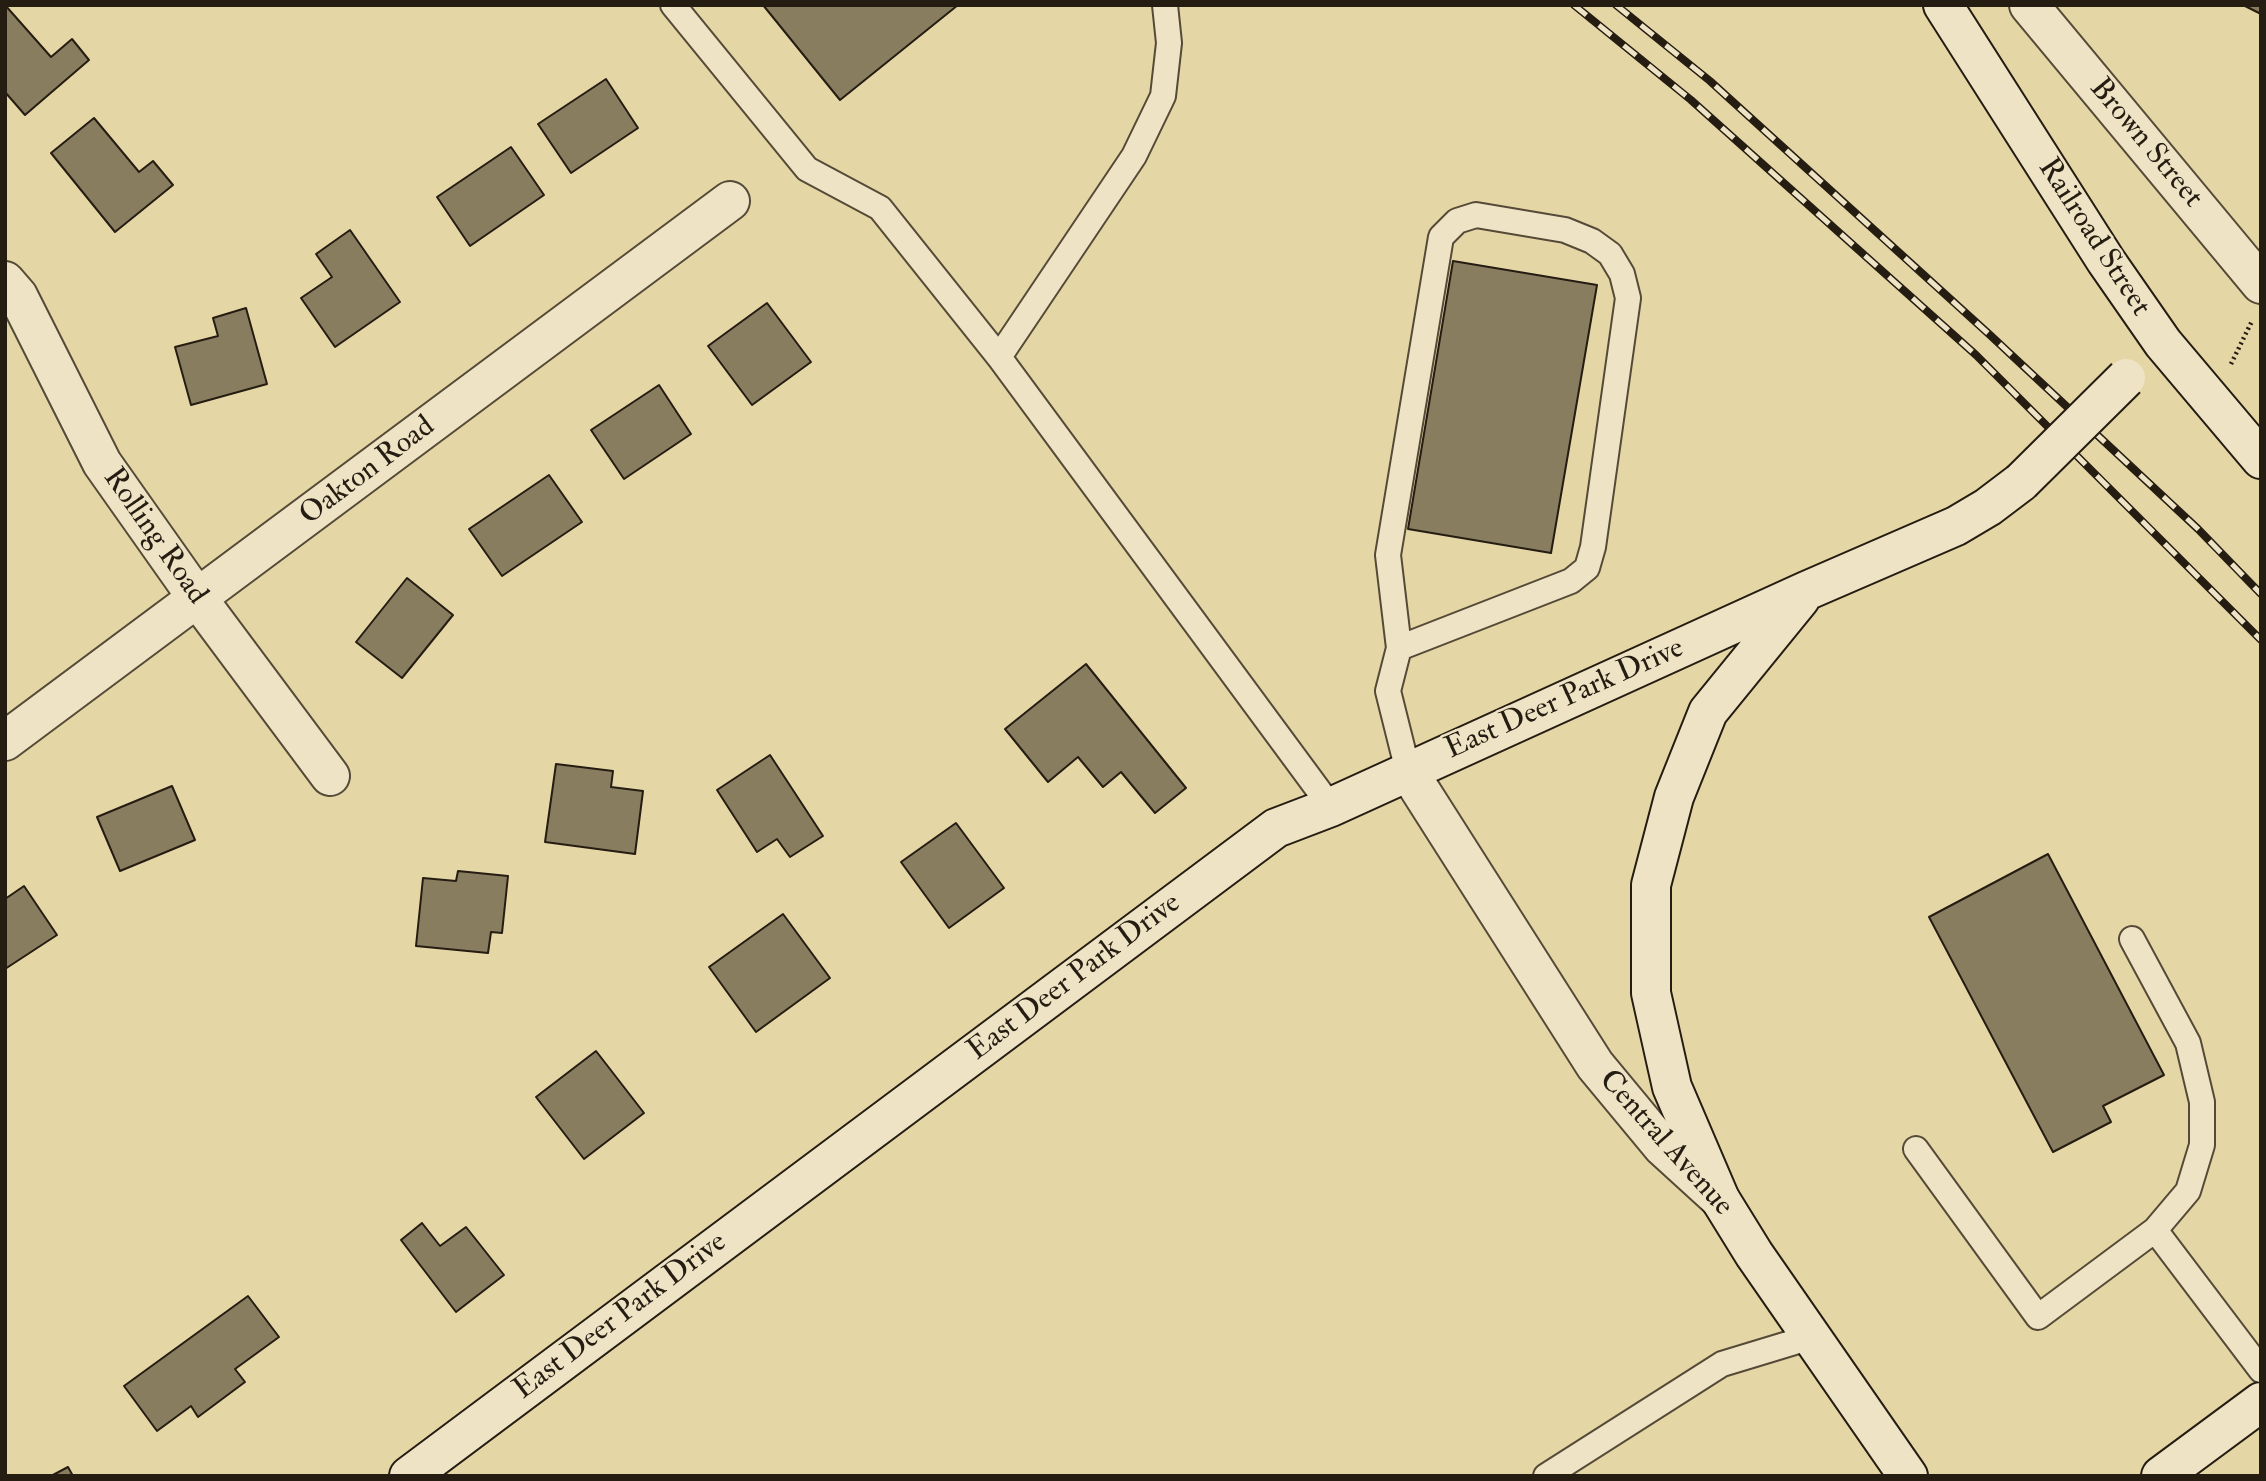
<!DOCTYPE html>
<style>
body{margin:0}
#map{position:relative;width:2266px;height:1481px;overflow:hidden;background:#e5d6a6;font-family:"IM FELL Double Pica",serif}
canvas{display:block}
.frame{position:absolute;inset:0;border:7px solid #251c12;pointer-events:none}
</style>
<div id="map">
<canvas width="2266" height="1481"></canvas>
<div class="frame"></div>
</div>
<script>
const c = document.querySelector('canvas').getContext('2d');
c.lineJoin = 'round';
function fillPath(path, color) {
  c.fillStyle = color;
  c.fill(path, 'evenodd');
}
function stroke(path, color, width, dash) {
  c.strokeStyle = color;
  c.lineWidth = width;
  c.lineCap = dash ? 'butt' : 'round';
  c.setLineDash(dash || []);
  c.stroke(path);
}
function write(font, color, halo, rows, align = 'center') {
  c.font = font + ' "IM FELL Double Pica",serif';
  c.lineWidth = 5;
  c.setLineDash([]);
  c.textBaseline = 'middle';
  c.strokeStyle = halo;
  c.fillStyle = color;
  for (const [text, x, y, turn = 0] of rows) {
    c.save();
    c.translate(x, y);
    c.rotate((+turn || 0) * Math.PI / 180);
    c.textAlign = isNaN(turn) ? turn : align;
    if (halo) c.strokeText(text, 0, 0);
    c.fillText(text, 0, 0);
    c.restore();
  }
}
const building = new Path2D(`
 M 5,5 L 51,57 L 72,39 L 89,60 L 25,115 L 5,92 Z
 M 763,5 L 958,5 L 840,100 Z
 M 2243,5 L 2261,5 L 2261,14 Z
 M 606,79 L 638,128 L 571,173 L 538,124 Z
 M 94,118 L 139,172 L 153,161 L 173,185 L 115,232 L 51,153 Z
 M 511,147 L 544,195 L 470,246 L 437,197 Z
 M 350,230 L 400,302 L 335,347 L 301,298 L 332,277 L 316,254 Z
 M 1453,261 L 1597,285 L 1551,553 L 1408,529 Z
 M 767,303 L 811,362 L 752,405 L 708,346 Z
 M 246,308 L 267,384 L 191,405 L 175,347 L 218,336 L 213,318 Z
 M 659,385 L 691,434 L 624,479 L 591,430 Z
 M 549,475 L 582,522 L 502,576 L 469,529 Z
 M 407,578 L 453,615 L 402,678 L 356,642 Z
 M 1086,664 L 1186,788 L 1155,813 L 1121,772 L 1103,787 L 1078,757 L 1048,782 L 1005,729 Z
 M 770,755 L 823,836 L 790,857 L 777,839 L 757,852 L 717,790 Z
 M 556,764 L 613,771 L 611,787 L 643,791 L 635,854 L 545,842 Z
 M 172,786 L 195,840 L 120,871 L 97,817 Z
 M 956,823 L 1004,888 L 949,928 L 901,862 Z
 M 2048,854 L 2164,1075 L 2103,1106 L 2111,1122 L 2053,1152 L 1929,917 Z
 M 458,871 L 508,876 L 502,933 L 491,932 L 488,953 L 416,946 L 423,878 L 456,881 Z
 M 24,886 L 57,935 L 5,969 L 5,899 Z
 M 783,914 L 830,978 L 756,1032 L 709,967 Z
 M 596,1051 L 644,1113 L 584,1159 L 536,1097 Z
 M 422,1223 L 440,1246 L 466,1227 L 504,1275 L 456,1312 L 401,1240 Z
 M 248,1296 L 279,1337 L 235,1369 L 245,1382 L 198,1417 L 191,1406 L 157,1431 L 124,1386 Z
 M 68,1467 L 73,1476 L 51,1476 Z`);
fillPath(building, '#897d5f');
stroke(building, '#251c12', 2);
const lane = new Path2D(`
 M 673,5 L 807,169 L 880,208 L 999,357 L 1331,807
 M 999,357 L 1134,156 L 1163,96 L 1169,43 L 1165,5
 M 1399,648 L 1388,555 L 1441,237 L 1457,221 L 1476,215 L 1565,230 L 1592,241 L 1610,254 L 1622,274 L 1628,298 L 1593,547 L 1587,568 L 1571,581 L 1399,648 L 1388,691 L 1408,771
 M 2132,939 L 2188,1043 L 2202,1102 L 2202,1145 L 2188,1191 L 2155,1230
 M 1916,1149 L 2038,1317 L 2155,1230 L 2261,1370
 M 1546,1476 L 1722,1364 L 1811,1337`);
const street = new Path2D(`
 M 2029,5 L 2261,284
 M 5,281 L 18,296 L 102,463 L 198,599 L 330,776
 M 5,741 L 730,201
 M 1408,771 L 1595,1065 L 1663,1147 L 1720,1199`);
const secondary = new Path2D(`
 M 1943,5 L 2106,261 L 2163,343 L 2261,459
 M 1800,599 L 1708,712 L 1674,797 L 1651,885 L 1651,993 L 1672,1087 L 1720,1199 L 1754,1254 L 1908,1476
 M 409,1476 L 1276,828 L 1331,807 L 1806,591 L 1956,526 L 1988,507 L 2021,482
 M 2161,1476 L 2261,1402`);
stroke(lane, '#554a37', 28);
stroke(street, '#554a37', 42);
stroke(secondary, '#251c12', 42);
stroke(new Path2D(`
 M 2231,364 L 2252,321`), '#251c12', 4.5, [2, 3.5]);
stroke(lane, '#eee4c5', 24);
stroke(street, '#eee4c5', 38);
stroke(secondary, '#eee4c5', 38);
const rail = new Path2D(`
 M 1574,5 L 1691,100 L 1976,355 L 2261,640
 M 1616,5 L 1710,81 L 1990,335 L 2198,529 L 2261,594`);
stroke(rail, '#251c12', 8);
stroke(rail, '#eee4c5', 5, [16]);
const secondaryBridge = new Path2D(`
 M 2021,482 L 2126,378`);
stroke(secondaryBridge, '#251c12', 42, []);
stroke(secondaryBridge, '#eee4c5', 38);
write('30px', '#251c12', '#eee4c5', [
 ["Brown Street",2145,144,50],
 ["Railroad Street",2093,238,57],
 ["Oakton Road",368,472,-37],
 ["Rolling Road",154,537,55],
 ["East Deer Park Drive",1565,700,-24],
 ["East Deer Park Drive",1075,978,-37],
 ["Central Avenue",1665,1144,48],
 ["East Deer Park Drive",621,1317,-37]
]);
</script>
